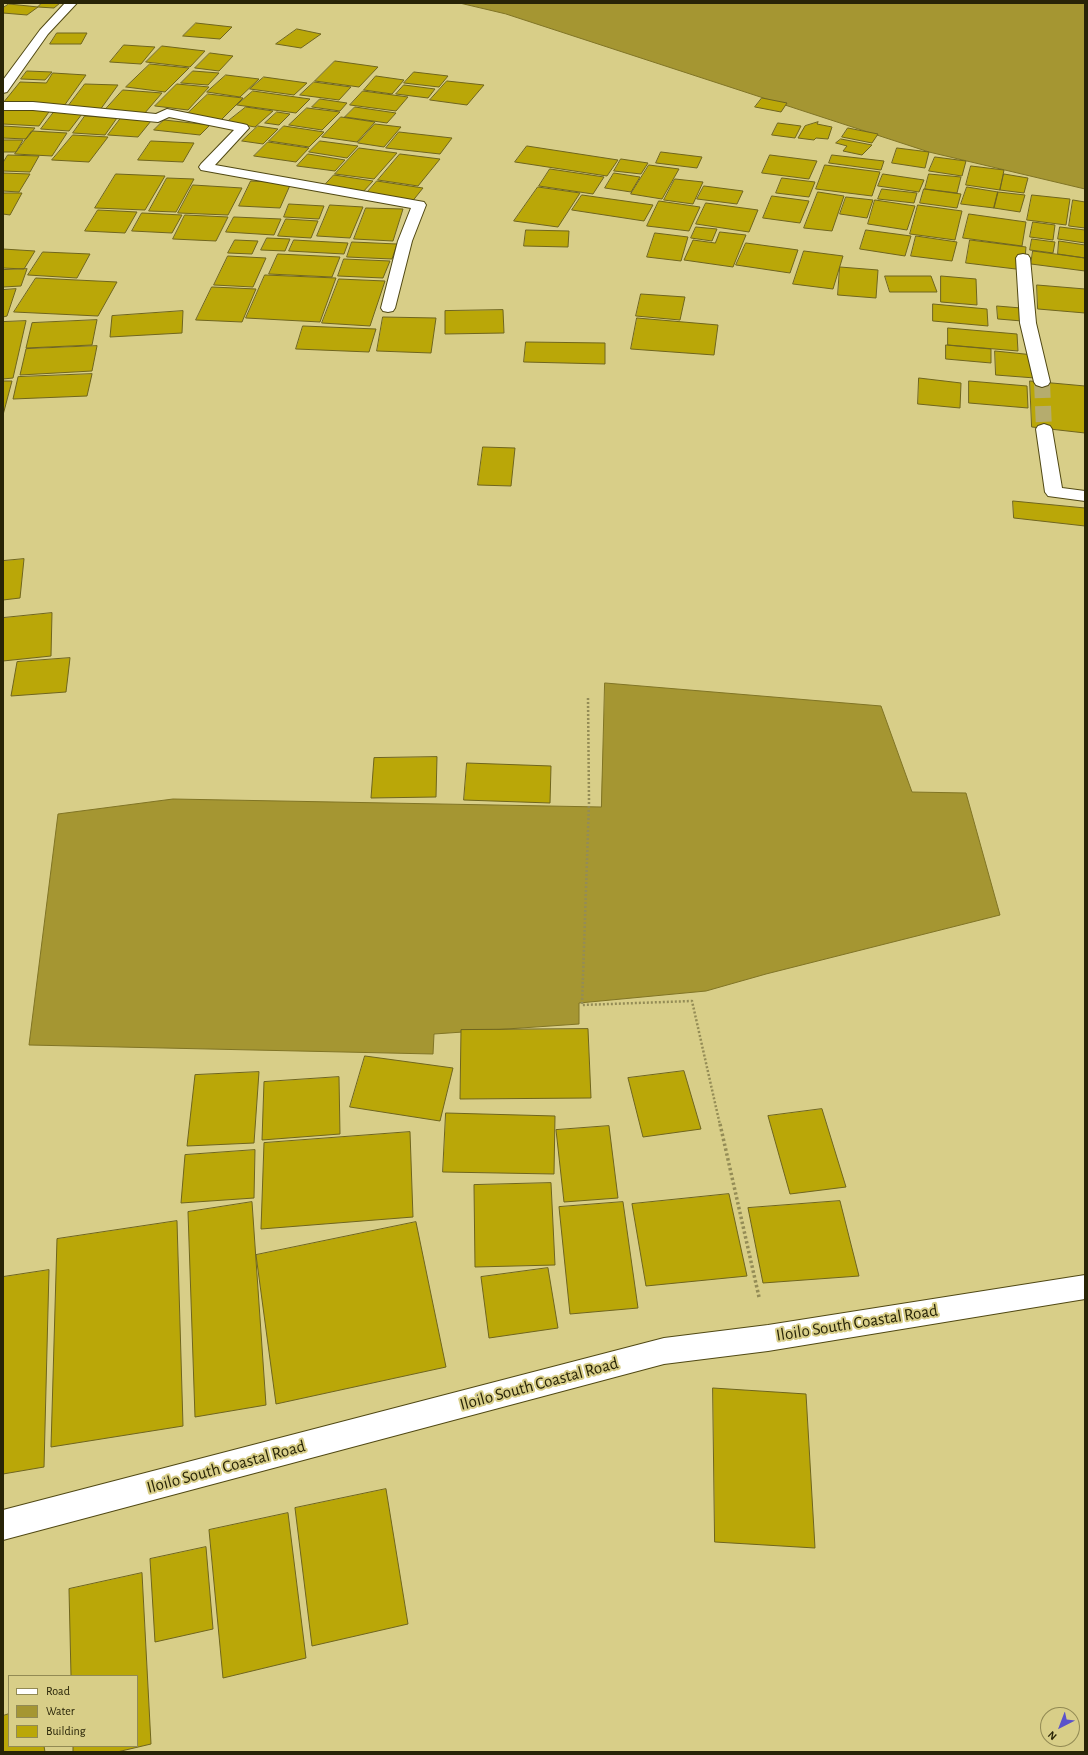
<!DOCTYPE html>
<style>
body{margin:0}
#map{position:relative;width:1088px;height:1755px;overflow:hidden;background:#d8ce88;font-family:"Alegreya Sans",sans-serif}
canvas{display:block}
.frame{position:absolute;inset:0;border:4px solid #282407;pointer-events:none}
.legend{position:absolute;left:8px;top:1675px;width:130px;height:72px;box-sizing:border-box;background:#d8ce88;border:1px solid #928a54;margin:0;padding:5px 7px;list-style:none;font-size:12px;color:#282407}
.legend li{display:flex;align-items:center;gap:8px;height:20px}
.legend b{width:20px;border:1px solid #928a54}
.north{position:absolute;left:1040px;top:1707px;width:40px;height:40px;box-sizing:border-box;background:#d8ce88;border:1px solid #928a54;border-radius:50%;rotate:222deg;font-size:11px;font-weight:700;line-height:16px;text-align:center;color:#282407}
.north::after{content:'';display:block;margin:auto;width:14px;height:18px;background:#5b53cb;clip-path:polygon(50% 0,100% 100%,50% 72%,0 100%)}
</style>
<div id="map">
<canvas width="1088" height="1755"></canvas>
<div class="frame"></div>
<ul class="legend">
<li><b style="height:5px;background:#fff"></b>Road</li>
<li><b style="height:11px;background:#a59632"></b>Water</li>
<li><b style="height:11px;background:#baa708"></b>Building</li>
</ul>
<div class="north">N</div>
</div>
<script>
const c = document.querySelector('canvas').getContext('2d');
c.lineJoin = 'round';
function fillPath(path, color) {
  c.fillStyle = color;
  c.fill(path, 'evenodd');
}
function stroke(path, color, width, dash) {
  c.strokeStyle = color;
  c.lineWidth = width;
  c.lineCap = dash ? 'butt' : 'round';
  c.setLineDash(dash || []);
  c.stroke(path);
}
function write(font, color, halo, rows, align = 'center') {
  c.font = font + ' "Alegreya Sans",sans-serif';
  c.lineWidth = 4;
  c.setLineDash([]);
  c.textBaseline = 'middle';
  c.strokeStyle = halo;
  c.fillStyle = color;
  for (const [text, x, y, turn = 0] of rows) {
    c.save();
    c.translate(x, y);
    c.rotate((+turn || 0) * Math.PI / 180);
    c.textAlign = isNaN(turn) ? turn : align;
    if (halo) c.strokeText(text, 0, 0);
    c.fillText(text, 0, 0);
    c.restore();
  }
}
const water = new Path2D(`
 M 460,3 L 1085,3 L 1085,189 L 929,152 L 506,14 Z
 M 605,683 L 881,706 L 912,792 L 966,793 L 1000,915 L 766,974 L 706,991 L 579,1003 L 579,1024 L 434,1034 L 433,1054 L 29,1045 L 58,814 L 173,799 L 601,807 Z`);
fillPath(water, '#a59632');
stroke(water, '#807425', 1);
const building = new Path2D(`
 M 42,3 L 60,3 L 54,8 L 38,7 Z
 M 9,4 L 38,7 L 27,15 L 3,13 L 3,8 Z
 M 196,23 L 232,27 L 220,39 L 183,36 Z
 M 297,29 L 321,34 L 301,48 L 276,44 Z
 M 57,33 L 87,33 L 81,44 L 50,44 Z
 M 124,45 L 155,47 L 141,64 L 110,62 Z
 M 162,46 L 205,51 L 190,67 L 146,62 Z
 M 210,53 L 233,56 L 219,71 L 195,68 Z
 M 335,61 L 378,67 L 359,87 L 315,81 Z
 M 150,64 L 189,68 L 165,92 L 126,87 Z
 M 27,71 L 52,72 L 45,80 L 21,79 Z
 M 193,71 L 219,73 L 208,85 L 181,83 Z
 M 414,72 L 448,76 L 439,87 L 404,83 Z
 M 53,73 L 86,75 L 64,106 L 3,103 L 20,82 L 46,83 Z
 M 226,75 L 259,79 L 240,97 L 207,92 Z
 M 376,76 L 404,80 L 392,94 L 364,90 Z
 M 264,77 L 307,83 L 294,95 L 250,89 Z
 M 447,81 L 484,85 L 467,105 L 430,100 Z
 M 314,82 L 351,87 L 339,100 L 300,95 Z
 M 85,84 L 118,85 L 100,110 L 66,109 Z
 M 177,84 L 209,87 L 188,110 L 155,106 Z
 M 404,85 L 435,89 L 428,98 L 396,94 Z
 M 123,90 L 162,93 L 144,114 L 104,111 Z
 M 253,91 L 310,99 L 296,113 L 237,105 Z
 M 363,91 L 408,97 L 396,111 L 350,105 Z
 M 208,94 L 243,98 L 221,120 L 186,115 Z
 M 762,98 L 787,103 L 781,112 L 755,107 Z
 M 320,99 L 347,103 L 340,111 L 312,107 Z
 M 7,107 L 51,109 L 39,126 L 3,124 L 3,112 Z
 M 246,107 L 273,111 L 255,127 L 227,122 Z
 M 355,107 L 396,113 L 387,123 L 345,117 Z
 M 307,108 L 340,112 L 322,130 L 289,125 Z
 M 54,112 L 82,114 L 69,131 L 41,129 Z
 M 277,112 L 290,114 L 279,125 L 265,123 Z
 M 85,116 L 117,118 L 105,135 L 73,133 Z
 M 341,117 L 375,122 L 357,142 L 322,137 Z
 M 121,118 L 151,121 L 138,137 L 108,135 Z
 M 164,120 L 210,125 L 200,135 L 154,130 Z
 M 818,122 L 817,124 L 832,127 L 828,139 L 816,138 L 814,140 L 798,138 L 805,126 Z
 M 778,123 L 801,126 L 795,138 L 772,135 Z
 M 375,124 L 401,127 L 384,147 L 358,143 Z
 M 3,126 L 35,128 L 26,139 L 3,138 Z
 M 258,126 L 278,129 L 263,144 L 242,141 Z
 M 284,126 L 324,132 L 309,147 L 269,141 Z
 M 848,128 L 878,134 L 872,143 L 842,137 Z
 M 32,131 L 67,133 L 52,156 L 15,154 Z
 M 399,132 L 452,138 L 440,154 L 386,148 Z
 M 73,135 L 108,137 L 89,162 L 52,160 Z
 M 841,139 L 872,145 L 862,155 L 843,151 L 847,146 L 836,143 Z
 M 3,140 L 23,140 L 16,152 L 3,152 Z
 M 151,141 L 194,143 L 183,162 L 138,160 Z
 M 320,141 L 358,146 L 347,158 L 309,152 Z
 M 268,142 L 309,148 L 296,162 L 254,156 Z
 M 527,146 L 618,160 L 607,176 L 515,162 Z
 M 359,148 L 397,153 L 374,179 L 335,174 Z
 M 897,148 L 929,152 L 925,168 L 892,163 Z
 M 661,152 L 702,157 L 697,168 L 656,163 Z
 M 308,154 L 345,160 L 335,171 L 297,166 Z
 M 400,154 L 440,159 L 418,186 L 378,180 Z
 M 8,155 L 39,156 L 30,172 L 3,171 L 3,163 Z
 M 770,155 L 817,161 L 809,179 L 762,173 Z
 M 832,155 L 884,161 L 881,170 L 829,163 Z
 M 935,157 L 966,161 L 962,176 L 929,171 Z
 M 621,159 L 648,163 L 641,174 L 614,171 Z
 M 649,165 L 679,169 L 662,199 L 631,194 Z
 M 825,165 L 880,172 L 872,196 L 816,189 Z
 M 971,166 L 1004,170 L 1000,190 L 966,185 Z
 M 550,169 L 604,177 L 593,194 L 539,186 Z
 M 3,173 L 30,174 L 19,192 L 3,191 Z
 M 614,173 L 640,177 L 631,192 L 605,188 Z
 M 116,174 L 165,176 L 145,210 L 95,208 Z
 M 883,174 L 924,180 L 919,192 L 878,186 Z
 M 929,174 L 961,177 L 957,193 L 925,189 Z
 M 1004,174 L 1028,178 L 1024,193 L 1000,190 Z
 M 334,175 L 373,181 L 362,193 L 323,187 Z
 M 167,178 L 194,179 L 176,212 L 149,211 Z
 M 782,178 L 815,182 L 809,197 L 776,193 Z
 M 675,179 L 703,182 L 693,204 L 664,200 Z
 M 251,181 L 291,183 L 280,208 L 239,206 Z
 M 377,181 L 423,188 L 411,203 L 364,196 Z
 M 193,185 L 242,188 L 228,215 L 178,213 Z
 M 704,186 L 743,191 L 737,204 L 697,199 Z
 M 538,187 L 580,193 L 558,227 L 514,221 Z
 M 967,187 L 998,192 L 994,208 L 961,204 Z
 M 882,189 L 917,193 L 914,203 L 878,199 Z
 M 924,189 L 961,194 L 957,208 L 920,203 Z
 M 818,192 L 844,196 L 832,231 L 804,228 Z
 M 998,192 L 1025,195 L 1020,212 L 994,208 Z
 M 3,193 L 22,193 L 10,215 L 3,214 Z
 M 582,195 L 653,205 L 644,221 L 572,210 Z
 M 1032,195 L 1070,199 L 1066,225 L 1027,220 Z
 M 772,196 L 809,201 L 800,223 L 763,218 Z
 M 846,197 L 873,200 L 867,218 L 840,214 Z
 M 875,200 L 915,206 L 907,230 L 868,224 Z
 M 1073,200 L 1085,202 L 1085,228 L 1069,226 Z
 M 659,201 L 700,207 L 689,231 L 647,226 Z
 M 706,203 L 758,210 L 749,232 L 696,224 Z
 M 289,204 L 324,206 L 319,219 L 284,217 Z
 M 330,205 L 363,207 L 350,238 L 317,236 Z
 M 918,205 L 962,211 L 955,240 L 910,234 Z
 M 366,208 L 403,209 L 393,241 L 354,239 Z
 M 98,210 L 137,212 L 125,233 L 85,231 Z
 M 142,213 L 182,215 L 172,233 L 132,231 Z
 M 969,214 L 1026,222 L 1022,246 L 963,238 Z
 M 185,215 L 228,217 L 216,241 L 173,239 Z
 M 234,217 L 281,219 L 274,235 L 226,232 Z
 M 286,219 L 318,221 L 311,238 L 278,236 Z
 M 1033,222 L 1055,225 L 1053,240 L 1030,237 Z
 M 696,227 L 717,229 L 712,241 L 691,238 Z
 M 1060,227 L 1085,230 L 1085,243 L 1058,239 Z
 M 526,230 L 569,231 L 568,247 L 524,246 Z
 M 866,230 L 911,236 L 905,256 L 860,249 Z
 M 720,232 L 746,235 L 733,267 L 684,260 L 693,240 L 715,243 Z
 M 655,233 L 688,237 L 681,261 L 647,257 Z
 M 916,236 L 957,242 L 952,261 L 911,256 Z
 M 267,238 L 290,239 L 285,251 L 261,250 Z
 M 1032,239 L 1055,242 L 1053,253 L 1030,250 Z
 M 235,240 L 258,241 L 252,254 L 228,253 Z
 M 294,240 L 348,243 L 344,254 L 289,251 Z
 M 970,240 L 1026,247 L 1024,270 L 966,263 Z
 M 1059,241 L 1085,245 L 1085,258 L 1058,254 Z
 M 352,242 L 397,244 L 392,259 L 347,257 Z
 M 746,243 L 798,250 L 790,273 L 736,265 Z
 M 3,249 L 35,251 L 24,269 L 3,268 Z
 M 804,251 L 843,256 L 833,289 L 793,284 Z
 M 1033,251 L 1085,258 L 1085,271 L 1031,264 Z
 M 43,252 L 90,254 L 77,278 L 28,275 Z
 M 278,254 L 340,257 L 332,277 L 269,274 Z
 M 228,256 L 266,258 L 253,287 L 214,285 Z
 M 344,259 L 390,261 L 383,278 L 338,276 Z
 M 840,267 L 878,270 L 876,298 L 838,295 Z
 M 27,269 L 21,286 L 3,287 L 3,270 Z
 M 265,275 L 336,278 L 320,322 L 246,318 Z
 M 885,276 L 931,276 L 937,292 L 890,292 Z
 M 941,276 L 976,279 L 977,305 L 941,302 Z
 M 36,278 L 117,282 L 98,316 L 14,312 Z
 M 339,279 L 385,281 L 370,326 L 322,323 Z
 M 1037,285 L 1085,289 L 1085,313 L 1038,309 Z
 M 212,287 L 256,289 L 242,322 L 196,320 Z
 M 16,289 L 7,316 L 3,317 L 3,290 Z
 M 641,294 L 685,297 L 680,320 L 636,316 Z
 M 933,304 L 987,309 L 988,326 L 933,321 Z
 M 997,306 L 1021,308 L 1022,321 L 998,319 Z
 M 503,310 L 504,333 L 445,334 L 445,311 Z
 M 183,311 L 182,333 L 110,337 L 112,316 Z
 M 383,317 L 436,318 L 431,353 L 377,351 Z
 M 637,318 L 718,325 L 714,355 L 631,349 Z
 M 97,320 L 92,345 L 26,348 L 32,323 Z
 M 26,321 L 13,378 L 3,379 L 3,322 Z
 M 303,326 L 376,329 L 369,352 L 296,349 Z
 M 948,328 L 1017,334 L 1018,351 L 948,345 Z
 M 526,342 L 605,343 L 605,364 L 524,362 Z
 M 946,345 L 991,349 L 991,363 L 946,359 Z
 M 97,346 L 92,371 L 20,375 L 26,349 Z
 M 995,351 L 1034,355 L 1035,378 L 996,375 Z
 M 92,374 L 87,396 L 13,399 L 18,377 Z
 M 919,378 L 961,383 L 960,408 L 918,404 Z
 M 3,381 L 12,381 L 3,415 Z
 M 969,381 L 1027,386 L 1028,408 L 969,403 Z
 M 1030,381 L 1085,386 L 1085,433 L 1032,427 Z
 M 483,447 L 515,448 L 511,486 L 478,485 Z
 M 1013,501 L 1085,508 L 1085,526 L 1014,518 Z
 M 24,559 L 20,598 L 3,600 L 3,561 Z
 M 52,613 L 51,656 L 3,661 L 3,618 Z
 M 70,658 L 66,692 L 11,696 L 17,662 Z
 M 437,757 L 436,797 L 371,798 L 374,758 Z
 M 467,763 L 551,766 L 550,803 L 464,800 Z
 M 588,1029 L 591,1098 L 460,1099 L 461,1030 Z
 M 365,1056 L 453,1068 L 440,1121 L 350,1107 Z
 M 684,1071 L 701,1129 L 643,1137 L 628,1078 Z
 M 259,1072 L 254,1143 L 187,1146 L 195,1075 Z
 M 339,1077 L 340,1134 L 262,1140 L 264,1082 Z
 M 822,1109 L 846,1187 L 790,1194 L 768,1116 Z
 M 446,1113 L 555,1116 L 554,1174 L 443,1172 Z
 M 609,1126 L 618,1198 L 564,1202 L 556,1130 Z
 M 410,1132 L 413,1217 L 261,1229 L 264,1143 Z
 M 255,1150 L 254,1198 L 181,1203 L 185,1155 Z
 M 551,1183 L 555,1265 L 475,1267 L 474,1185 Z
 M 729,1194 L 747,1276 L 646,1286 L 632,1204 Z
 M 840,1201 L 859,1276 L 763,1283 L 748,1208 Z
 M 252,1202 L 266,1405 L 195,1417 L 188,1212 Z
 M 623,1202 L 638,1308 L 570,1314 L 559,1207 Z
 M 177,1221 L 183,1426 L 51,1447 L 57,1239 Z
 M 416,1222 L 446,1367 L 276,1404 L 256,1255 Z
 M 548,1268 L 558,1328 L 489,1338 L 481,1277 Z
 M 49,1270 L 44,1467 L 3,1474 L 3,1277 Z
 M 713,1388 L 806,1394 L 815,1548 L 715,1542 Z
 M 386,1489 L 408,1624 L 312,1646 L 295,1508 Z
 M 288,1513 L 306,1658 L 223,1678 L 209,1530 Z
 M 206,1547 L 213,1629 L 155,1642 L 150,1559 Z
 M 142,1573 L 151,1744 L 117,1752 L 73,1752 L 73,1746 L 137,1746 L 137,1676 L 71,1676 L 69,1589 Z
 M 9,1714 L 9,1746 L 44,1746 L 45,1752 L 3,1752 L 3,1716 Z`);
fillPath(building, '#baa708');
stroke(building, '#6f651e', 1);
stroke(new Path2D(`
 M 1042,382 L 1044,429`), '#b5ac6e', 16, [16, 8]);
const minor = new Path2D(`
 M 65,3 L 77,3 L 48,34 L 7,92 L 3,93 L 3,80 L 40,30 Z
 M 3,102 L 33,102 L 156,114 L 167,109 L 243,124 L 247,125 L 249,128 L 215,165 L 424,202 L 426,205 L 412,241 L 395,308 L 393,311 L 388,312 L 383,311 L 381,308 L 398,241 L 411,208 L 201,170 L 199,167 L 201,164 L 234,130 L 169,117 L 158,122 L 33,110 L 3,110 Z
 M 1023,254 L 1028,255 L 1030,258 L 1036,323 L 1050,382 L 1048,385 L 1042,387 L 1036,385 L 1034,382 L 1020,323 L 1016,258 L 1018,255 Z
 M 1044,424 L 1050,426 L 1052,429 L 1062,488 L 1085,491 L 1085,501 L 1048,496 L 1045,492 L 1036,429 L 1038,426 Z`);
const tertiary = new Path2D(`
 M 1085,1275 L 1085,1299 L 768,1351 L 664,1364 L 3,1540 L 3,1510 L 664,1338 L 768,1325 Z`);
stroke(minor, '#514914', 2);
stroke(tertiary, '#514914', 2);
stroke(new Path2D(`
 M 588,698 L 589,802 L 582,1005 L 692,1001 L 720,1125`), '#948c56', 2.5, [2, 2]);
stroke(new Path2D(`
 M 720,1124 L 759,1297`), '#948c56', 3.5, [2.5, 2.5]);
fillPath(minor, '#fff');
fillPath(tertiary, '#fff');
write('17px', '#282407', '#d8ce88', [
 ["Iloilo South Coastal Road",857,1323,-9],
 ["Iloilo South Coastal Road",539,1384,-15],
 ["Iloilo South Coastal Road",226,1467,-15]
]);
</script>
